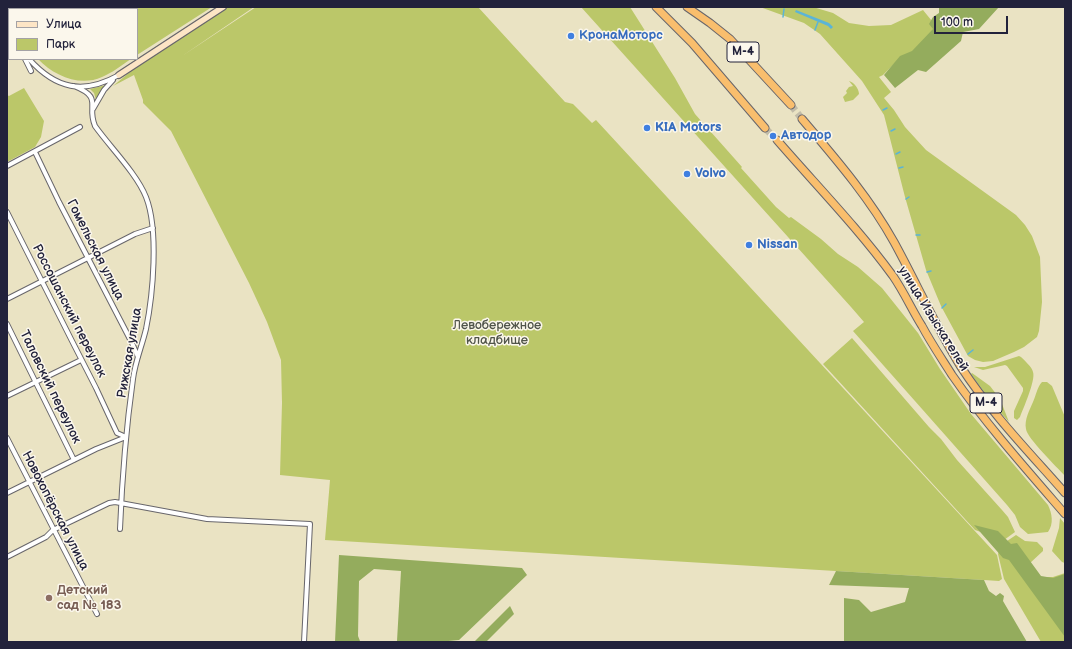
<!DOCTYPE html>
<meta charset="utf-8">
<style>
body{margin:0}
#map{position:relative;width:1072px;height:649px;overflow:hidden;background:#eae3c3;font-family:"Balsamiq Sans",sans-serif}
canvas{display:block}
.frame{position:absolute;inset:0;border:8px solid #22223b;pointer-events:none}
.legend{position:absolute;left:8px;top:8px;width:130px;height:52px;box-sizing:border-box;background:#fbf7ec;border:1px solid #a4a2a5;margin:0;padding:5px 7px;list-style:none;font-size:12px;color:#22223b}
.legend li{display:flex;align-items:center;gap:8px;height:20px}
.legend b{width:20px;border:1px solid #a4a2a5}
.scale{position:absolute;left:934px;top:16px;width:74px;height:18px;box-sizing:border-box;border:2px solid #22223b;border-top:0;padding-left:5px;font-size:12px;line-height:14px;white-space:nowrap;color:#22223b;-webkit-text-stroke:3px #fbf7ec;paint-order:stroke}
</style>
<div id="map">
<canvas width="1072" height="649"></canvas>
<div class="frame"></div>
<ul class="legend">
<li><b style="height:5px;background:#fde5c5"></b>Улица</li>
<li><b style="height:11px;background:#bbc769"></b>Парк</li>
</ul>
<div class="scale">100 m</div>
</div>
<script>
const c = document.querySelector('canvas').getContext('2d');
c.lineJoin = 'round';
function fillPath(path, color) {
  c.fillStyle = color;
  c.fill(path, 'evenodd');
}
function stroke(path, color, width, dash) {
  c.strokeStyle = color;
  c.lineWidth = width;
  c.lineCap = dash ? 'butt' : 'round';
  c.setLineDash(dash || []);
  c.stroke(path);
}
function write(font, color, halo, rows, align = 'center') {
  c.font = font + ' "Balsamiq Sans",sans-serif';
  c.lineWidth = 3;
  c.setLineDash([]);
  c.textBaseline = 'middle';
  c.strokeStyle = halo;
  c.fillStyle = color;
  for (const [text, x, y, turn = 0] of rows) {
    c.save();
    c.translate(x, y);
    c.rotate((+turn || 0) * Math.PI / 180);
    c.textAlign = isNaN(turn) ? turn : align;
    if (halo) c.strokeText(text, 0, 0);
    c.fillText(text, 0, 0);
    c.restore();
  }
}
fillPath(new Path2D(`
 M 88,7 L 212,7 L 137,55 L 137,9 L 84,9 Z
 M 228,7 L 254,7 L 182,56 L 256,7 L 478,7 L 565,102 L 573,104 L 592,123 L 596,120 L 997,555 L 1002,579 L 999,581 L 984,580 L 325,540 L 330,480 L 280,475 L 282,403 L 281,360 L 267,322 L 249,283 L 171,131 L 143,103 L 143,100 L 134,75 L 113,86 L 136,67 Z
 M 581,7 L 630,7 L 675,78 L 695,114 L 742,167 L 741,168 L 776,207 L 789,218 L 791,217 L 821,239 L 838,254 L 858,267 L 882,288 L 918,333 L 940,369 L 971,414 L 1048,505 C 1052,513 1054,524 1048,532 L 1028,534 L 1020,527 L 1015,515 L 1007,505 L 853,331 L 864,322 L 851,307 Z
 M 760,7 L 813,7 L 833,13 L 849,23 L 869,26 L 891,25 L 923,10 L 940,31 L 916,51 L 902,56 L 883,75 L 879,77 L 891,92 L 884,98 L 894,110 L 905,127 L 926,150 L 1016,215 L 1025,225 L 1032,236 L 1040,257 L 1042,302 L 1039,331 L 1037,337 L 1024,347 L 1014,352 L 993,361 L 983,362 L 975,360 L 968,356 L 941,306 L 926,270 L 905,197 L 884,115 L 862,81 L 820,34 L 804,23 Z
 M 38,59 L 131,59 C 122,65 112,73 102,77 C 80,87 54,76 38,59 Z
 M 849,81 C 854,82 859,89 859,94 L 853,100 L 845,102 L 843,97 L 847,93 L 846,91 L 849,87 L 853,86 Z
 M 106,85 L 96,100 L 94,93 L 90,89 Z
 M 24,88 L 44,121 L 41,137 L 35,147 L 7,162 L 7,95 L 9,96 Z
 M 852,338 L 929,427 L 941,439 L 957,460 L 1002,510 L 1008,517 L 1015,532 L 1004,540 L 975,530 L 823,364 Z
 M 1019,356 L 1021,357 C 1025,361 1032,367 1033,372 C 1036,380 1023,409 1020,417 L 1017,420 L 1014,418 L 1014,411 L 1023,391 L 1023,388 L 1007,366 L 1005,365 L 983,370 L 974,367 L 985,367 Z
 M 972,373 L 990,386 L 1000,399 L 1009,422 L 992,403 L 971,374 Z
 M 1042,382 L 1047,382 L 1052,386 L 1065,417 L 1065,476 C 1057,467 1027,438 1026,429 C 1024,420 1030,409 1033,402 C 1036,396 1037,387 1042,382 Z
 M 1060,518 L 1065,524 L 1065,563 L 1062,562 L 1052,551 L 1059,528 Z
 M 1016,535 L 1025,541 L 1037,542 L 1043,548 L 1043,551 L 1029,564 L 1007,541 Z
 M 1000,547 L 1040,577 L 1053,577 L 1065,573 L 1065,642 L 1041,642 L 1004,579 L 998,554 Z`), '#bbc769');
fillPath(new Path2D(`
 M 939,7 L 999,7 L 979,29 L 963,32 L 961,41 L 926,72 L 918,70 L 895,88 L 884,75 L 900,56 L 912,51 L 933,29 L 929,24 L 933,17 L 939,13 Z
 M 974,525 L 998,531 L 1011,544 L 1017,543 L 1041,576 L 1053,578 L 1065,574 L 1065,637 L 1009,560 L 1003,558 Z
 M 339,555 L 522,568 L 527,575 L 459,640 L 438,642 L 335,642 ZM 374,569 L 401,571 L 397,641 L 360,641 L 358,636 L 359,581 Z
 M 836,571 L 984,580 L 989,591 L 996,596 L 1000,593 L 1004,596 L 1003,601 L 1027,642 L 844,642 L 844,598 L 859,600 L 871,612 L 905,602 L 909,588 L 829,585 Z
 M 510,606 L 514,614 L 486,642 L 474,642 Z`), '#94ac5d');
fillPath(new Path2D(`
 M 796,10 L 829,23 L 833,27 L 831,29 L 828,26 L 795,12 Z`), '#5ab4d7');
stroke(new Path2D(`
 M 783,17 L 784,9
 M 815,30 L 818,22
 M 883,110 L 887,108
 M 891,131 L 895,129
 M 896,154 L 900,152
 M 899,168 L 903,167
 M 906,199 L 909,197
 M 916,235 L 920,235
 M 927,272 L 931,271
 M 942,308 L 946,304
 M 968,354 L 973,350`), '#5ab4d7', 1.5);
stroke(new Path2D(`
 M 791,105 L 802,119
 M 765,128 L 777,140`), '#c2bca8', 7, [7, 3.5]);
const street = new Path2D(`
 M 55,9 L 58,7
 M 7,28 L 9,31
 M 7,40 L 9,38
 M 25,59 L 31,71
 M 29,59 C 56,89 83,95 119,75
 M 74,86 C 104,98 86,105 95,126 C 110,147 137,174 146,197 C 159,230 153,295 146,329 C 142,346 135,362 133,379 C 126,429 122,479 120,529
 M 93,109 L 104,90 L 113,80
 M 35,152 L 59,202 L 132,343 L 138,357
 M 7,166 L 80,127
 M 7,212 L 71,339 L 96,388 L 117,433 L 126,437
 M 7,299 L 135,234 L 153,228
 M 7,324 L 74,460
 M 7,396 L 81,360
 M 7,438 L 97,614
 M 7,493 L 96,449 L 126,437
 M 7,557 L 46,537 L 53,530 L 109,503 L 115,502 L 207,519 L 310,524 L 304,642`);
const secondary = new Path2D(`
 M 119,75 L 223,7`);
const highway = new Path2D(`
 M 656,7 L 692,43 L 765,128
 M 687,7 L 710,23 L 730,39 L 791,105
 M 802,119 C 835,158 869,197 894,242 C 917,284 936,327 961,367 C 991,413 1029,452 1065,493
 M 777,140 C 816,185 858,228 893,276 C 904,292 912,310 922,326 C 931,343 942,359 952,375 C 986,424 1026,469 1065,514`);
stroke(street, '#68666b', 6);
stroke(secondary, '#68666b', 8);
stroke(highway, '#68666b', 9);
stroke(street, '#fff', 4);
stroke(secondary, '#fde5c5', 5.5);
stroke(highway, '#f9be6d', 7);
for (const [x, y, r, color] of [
 [571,36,4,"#3f7fe0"],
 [647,128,4,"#3f7fe0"],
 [773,136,4,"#3f7fe0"],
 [687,174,4,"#3f7fe0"],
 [749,245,4,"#3f7fe0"],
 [49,598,4,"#8d6e63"]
]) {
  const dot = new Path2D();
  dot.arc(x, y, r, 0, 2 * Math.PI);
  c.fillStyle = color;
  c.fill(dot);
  stroke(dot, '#fbf7ec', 1.5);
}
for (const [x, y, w] of [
 [743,52,32],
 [986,403,32]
]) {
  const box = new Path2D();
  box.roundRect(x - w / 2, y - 10, w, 20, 3);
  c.fillStyle = '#fbf7ec';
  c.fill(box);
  stroke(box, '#22223b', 1);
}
write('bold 12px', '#22223b', null, [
 ["М-4",743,52],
 ["М-4",986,403]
]);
write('bold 13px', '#366cbe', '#fbf7ec', [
 ["КронаМоторс",579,36],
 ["KIA Motors",655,128],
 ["Автодор",781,136],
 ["Volvo",695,174],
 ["Nissan",757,245]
], 'left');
write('13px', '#22223b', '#fbf7ec', [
 ["Гомельская улица",95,250,63],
 ["Россошанский переулок",69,311,63],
 ["улица Изыскателей",933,319,58],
 ["Рижская улица",130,353,-80],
 ["Таловский переулок",50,387,64],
 ["Новохопёрская улица",55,511,63]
]);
write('13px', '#505449', '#fbf7ec', [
 ["Левобережное",497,326],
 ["кладбище",497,341]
]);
write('bold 13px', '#785e54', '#fbf7ec', [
 ["Детский",57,591],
 ["сад № 183",57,606]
], 'left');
</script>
